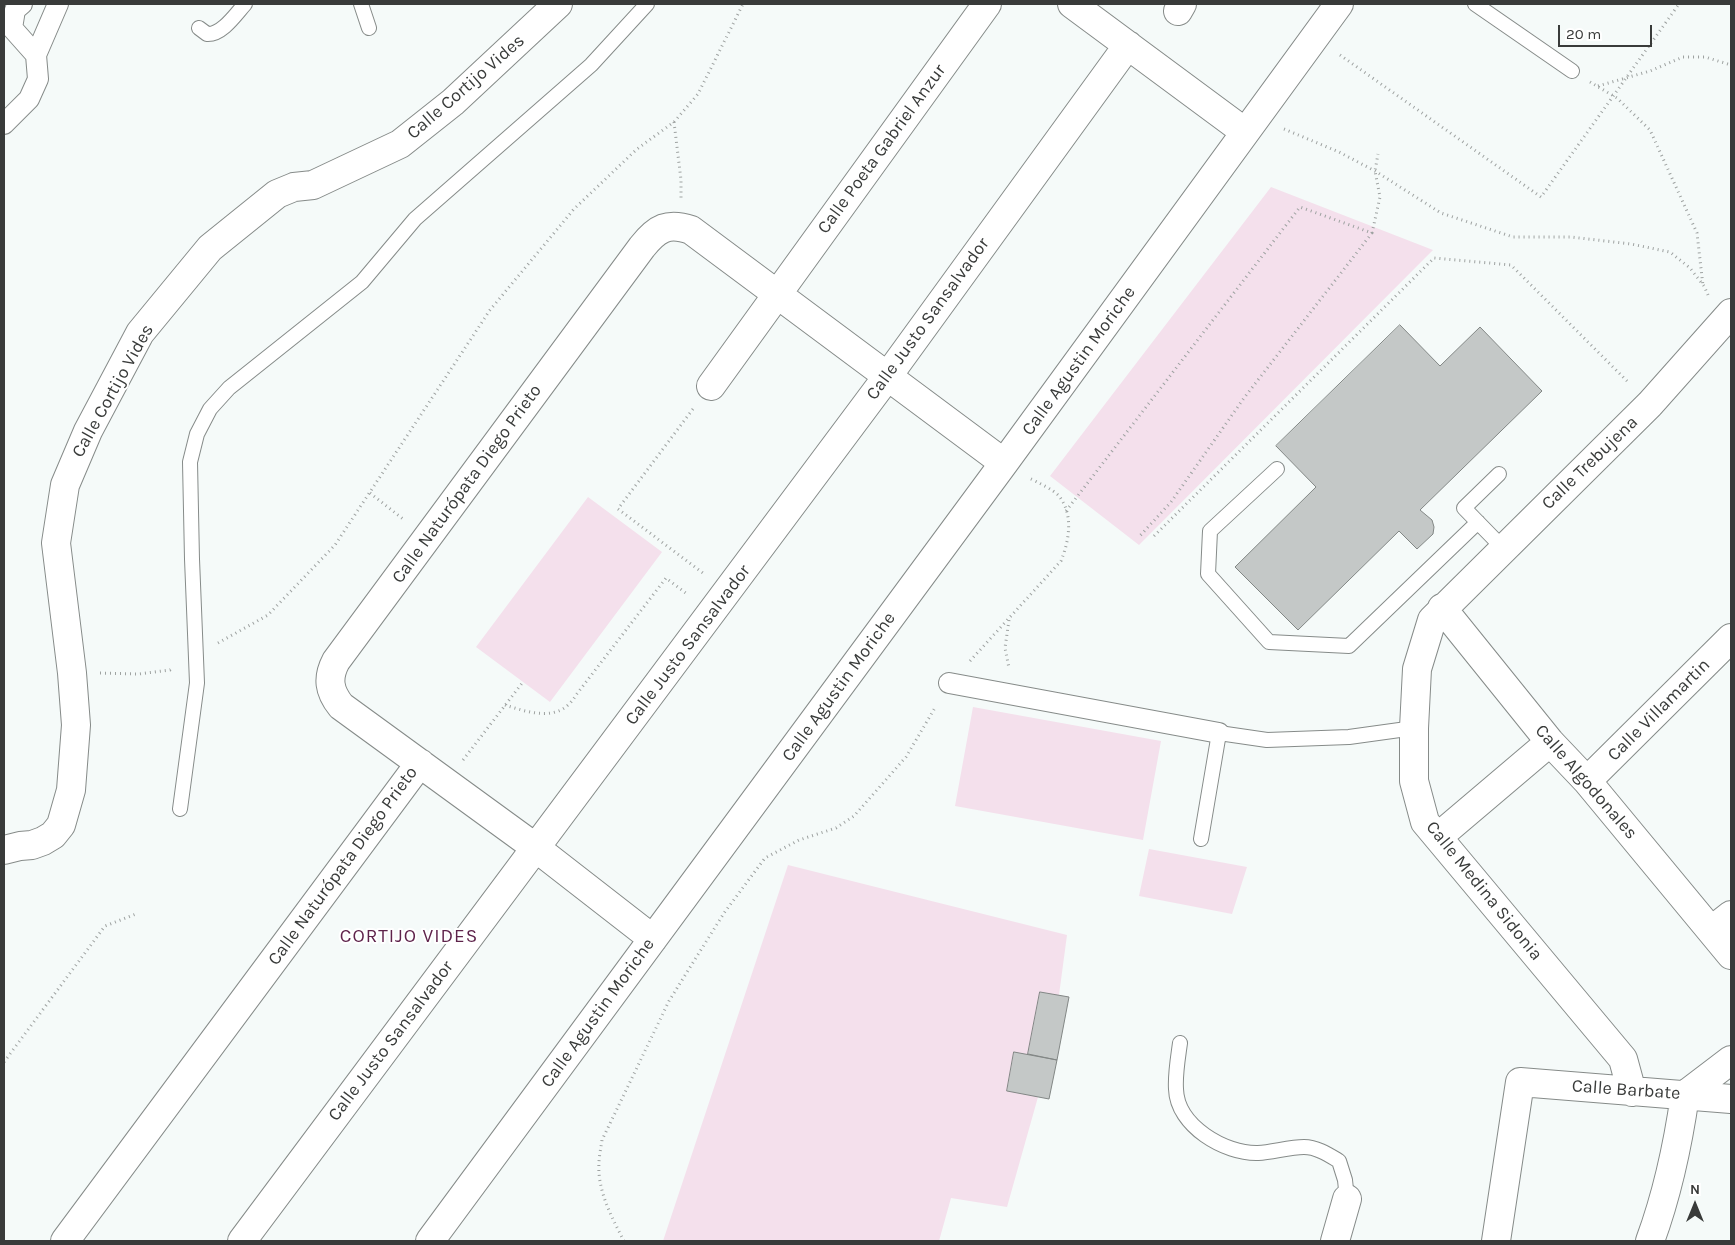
<!DOCTYPE html>
<meta charset="utf-8">
<style>
body{margin:0}
#map{position:relative;width:1735px;height:1245px;overflow:hidden;background:#f5faf9;font-family:Karla,sans-serif}
canvas{display:block}
.frame{position:absolute;inset:0;border:5px solid #393b3a;pointer-events:none}
.north{position:absolute;left:1670px;top:1180px;width:50px;height:50px;-webkit-text-stroke:4px #fff;paint-order:stroke;rotate:0deg;font-size:14px;font-weight:700;line-height:20px;text-align:center;color:#393b3a}
.north::after{content:'';display:block;margin:auto;width:18px;height:22px;background:#393b3a;clip-path:polygon(50% 0,100% 100%,50% 72%,0 100%)}
.scale{position:absolute;left:1558px;top:25px;width:94px;height:22px;box-sizing:border-box;border:2px solid #393b3a;border-top:0;padding-left:6px;font-size:15px;line-height:18px;white-space:nowrap;color:#393b3a;-webkit-text-stroke:4px #fff;paint-order:stroke}
</style>
<div id="map">
<canvas width="1735" height="1245"></canvas>
<div class="frame"></div>
<div class="north">N</div>
<div class="scale">20 m</div>
</div>
<script>
const c = document.querySelector('canvas').getContext('2d');
c.lineJoin = 'round';
function fillPath(path, color) {
  c.fillStyle = color;
  c.fill(path, 'evenodd');
}
function stroke(path, color, width, dash) {
  c.strokeStyle = color;
  c.lineWidth = width;
  c.lineCap = dash ? 'butt' : 'round';
  c.setLineDash(dash || []);
  c.stroke(path);
}
function write(font, color, halo, rows, align = 'center') {
  c.font = font + ' Karla,sans-serif';
  c.lineWidth = 4;
  c.setLineDash([]);
  c.textBaseline = 'middle';
  c.strokeStyle = halo;
  c.fillStyle = color;
  for (const [text, x, y, turn = 0] of rows) {
    c.save();
    c.translate(x, y);
    c.rotate((+turn || 0) * Math.PI / 180);
    c.textAlign = isNaN(turn) ? turn : align;
    if (halo) c.strokeText(text, 0, 0);
    c.fillText(text, 0, 0);
    c.restore();
  }
}
fillPath(new Path2D(`
 M 1271,187 L 1433,250 L 1139,545 L 1050,476 Z
 M 588,497 L 662,552 L 550,702 L 476,647 Z
 M 973,707 L 1161,741 L 1143,840 L 955,806 Z
 M 1149,849 L 1247,867 L 1232,914 L 1139,896 Z
 M 788,865 L 1067,935 L 1059,995 L 1069,997 L 1049,1099 L 1038,1097 L 1007,1207 L 951,1198 L 939,1241 L 663,1241 Z`), '#f4e0ec');
const building = new Path2D(`
 M 1400,325 L 1440,366 L 1480,327 L 1542,391 L 1420,510 L 1432,520 L 1434,527 L 1433,534 L 1417,549 L 1399,531 L 1298,630 L 1235,567 L 1316,487 L 1276,446 Z
 M 1040,992 L 1069,997 L 1057,1060 L 1028,1054 Z
 M 1014,1052 L 1057,1060 L 1049,1099 L 1007,1091 Z`);
fillPath(building, '#c4c8c7');
stroke(building, '#828785', 1);
const service = new Path2D(`
 M 361,4 L 369,28
 M 1475,4 L 1572,71
 M 199,28 L 207,34 C 222,35 236,14 245,4
 M 1277,469 L 1210,531 L 1208,574 L 1269,642 L 1349,646 L 1478,522
 M 1499,474 L 1464,508 L 1503,548
 M 180,809 L 197,683 L 192,559 L 190,462 L 197,434 L 210,409 L 229,388 L 362,282 L 415,219 L 591,65 L 647,4
 M 1201,839 L 1219,733 L 1267,740 L 1349,737 L 1414,728
 M 1180,1043 C 1178,1058 1175,1074 1176,1089 C 1177,1126 1225,1154 1258,1153 C 1273,1152 1290,1147 1304,1147 C 1317,1147 1329,1155 1339,1161 L 1345,1180 L 1347,1199`);
const pedestrian = new Path2D(`
 M 36,55 L 58,4
 M 4,124 L 29,99 L 38,79 L 36,55 L 12,28 L 15,10 L 22,4
 M 949,683 L 1219,733`);
const minor = new Path2D(`
 M 1072,4 L 1245,132
 M 1178,11 L 1182,4
 M 711,386 L 987,4
 M 1442,608 L 1550,742 L 1587,781 L 1731,955
 M 1587,781 L 1731,638
 M 1438,837 L 1550,742
 M 4,850 L 20,846 L 32,845 L 43,841 L 53,835 L 61,825 L 71,790 L 76,725 L 72,673 L 56,543 L 65,485 L 88,431 L 140,333 L 210,248 L 277,194 L 294,187 L 313,185 L 400,144 L 453,102 L 558,4
 M 1712,930 L 1731,915
 M 653,939 L 536,848 L 341,706 C 329,691 327,678 336,661 L 642,247 C 657,228 668,222 691,230 L 1004,463
 M 1632,1092 L 1623,1059 L 1425,822 L 1414,781 L 1414,728 L 1417,669 L 1432,620 L 1650,404 L 1731,313
 M 65,1241 L 420,763
 M 242,1241 L 887,377 L 1128,45
 M 430,1241 L 1004,463 L 1339,4
 M 1335,1241 L 1347,1199
 M 1496,1241 L 1520,1082 L 1731,1099
 M 1650,1241 C 1667,1195 1678,1144 1685,1095 L 1731,1060`);
stroke(service, '#868b89', 16);
stroke(pedestrian, '#868b89', 22);
stroke(minor, '#868b89', 30);
stroke(new Path2D(`
 M 1340,55 L 1541,197 L 1679,4
 M 1590,82 L 1617,98 L 1650,130 L 1697,233 L 1703,286
 M 1598,86 L 1650,71 L 1683,57 L 1705,57 L 1731,65
 M 674,122 L 681,180 L 681,199
 M 1284,129 L 1339,152 L 1375,171 L 1441,213 L 1513,237 L 1571,237 L 1631,244 L 1670,252 L 1690,268 L 1704,286 L 1708,295
 M 1372,233 L 1380,197 L 1375,171 L 1378,154
 M 693,409 L 618,509 L 703,573
 M 370,493 L 403,519
 M 1066,511 L 1300,207 L 1372,233 L 1244,398 L 1171,502 L 1138,538
 M 1154,536 L 1434,258 L 1511,265 L 1629,383
 M 1009,620 L 1005,648 L 1009,668
 M 218,643 L 268,615 L 335,545 L 490,310 L 574,209 L 637,149 L 674,122 L 698,94 L 743,4
 M 970,661 L 1061,561 C 1069,541 1074,515 1059,496 C 1054,490 1037,482 1029,478
 M 100,673 L 139,674 L 170,670 L 173,668
 M 505,705 C 530,713 560,723 576,695 L 666,578 L 687,594
 M 463,760 L 523,682
 M 4,1062 L 105,926 L 136,914
 M 624,1241 C 612,1218 597,1190 599,1163 C 599,1156 601,1148 602,1140 L 669,1001 L 724,913 L 765,858 L 799,840 L 836,828 L 854,816 L 906,757 L 936,706`), '#9ea2a1', 3, [1, 4]);
stroke(service, '#fff', 14);
stroke(pedestrian, '#fff', 20);
stroke(minor, '#fff', 28);
write('18px', '#393b3a', '#fff', [
 ["Calle Cortijo Vides",466,87,-41],
 ["Calle Poeta Gabriel Anzur",882,149,-54],
 ["Calle Justo Sansalvador",928,319,-54],
 ["Calle Agustin Moriche",1079,361,-54],
 ["Calle Cortijo Vides",113,391,-61],
 ["Calle Trebujena",1590,463,-44],
 ["Calle Naturópata Diego Prieto",467,484,-54],
 ["Calle Justo Sansalvador",688,645,-53],
 ["Calle Agustin Moriche",839,687,-54],
 ["Calle Villamartin",1659,710,-45],
 ["Calle Algodonales",1586,782,49],
 ["Calle Naturópata Diego Prieto",343,866,-54],
 ["Calle Medina Sidonia",1484,891,51],
 ["Calle Agustin Moriche",598,1013,-54],
 ["Calle Justo Sansalvador",391,1041,-53],
 ["Calle Barbate",1626,1090,4]
]);
c.letterSpacing = '1px';
write('19px', '#5e234b', '#fff', [
 ["CORTIJO VIDES",409,937]
]);
c.letterSpacing = '0px';
</script>
